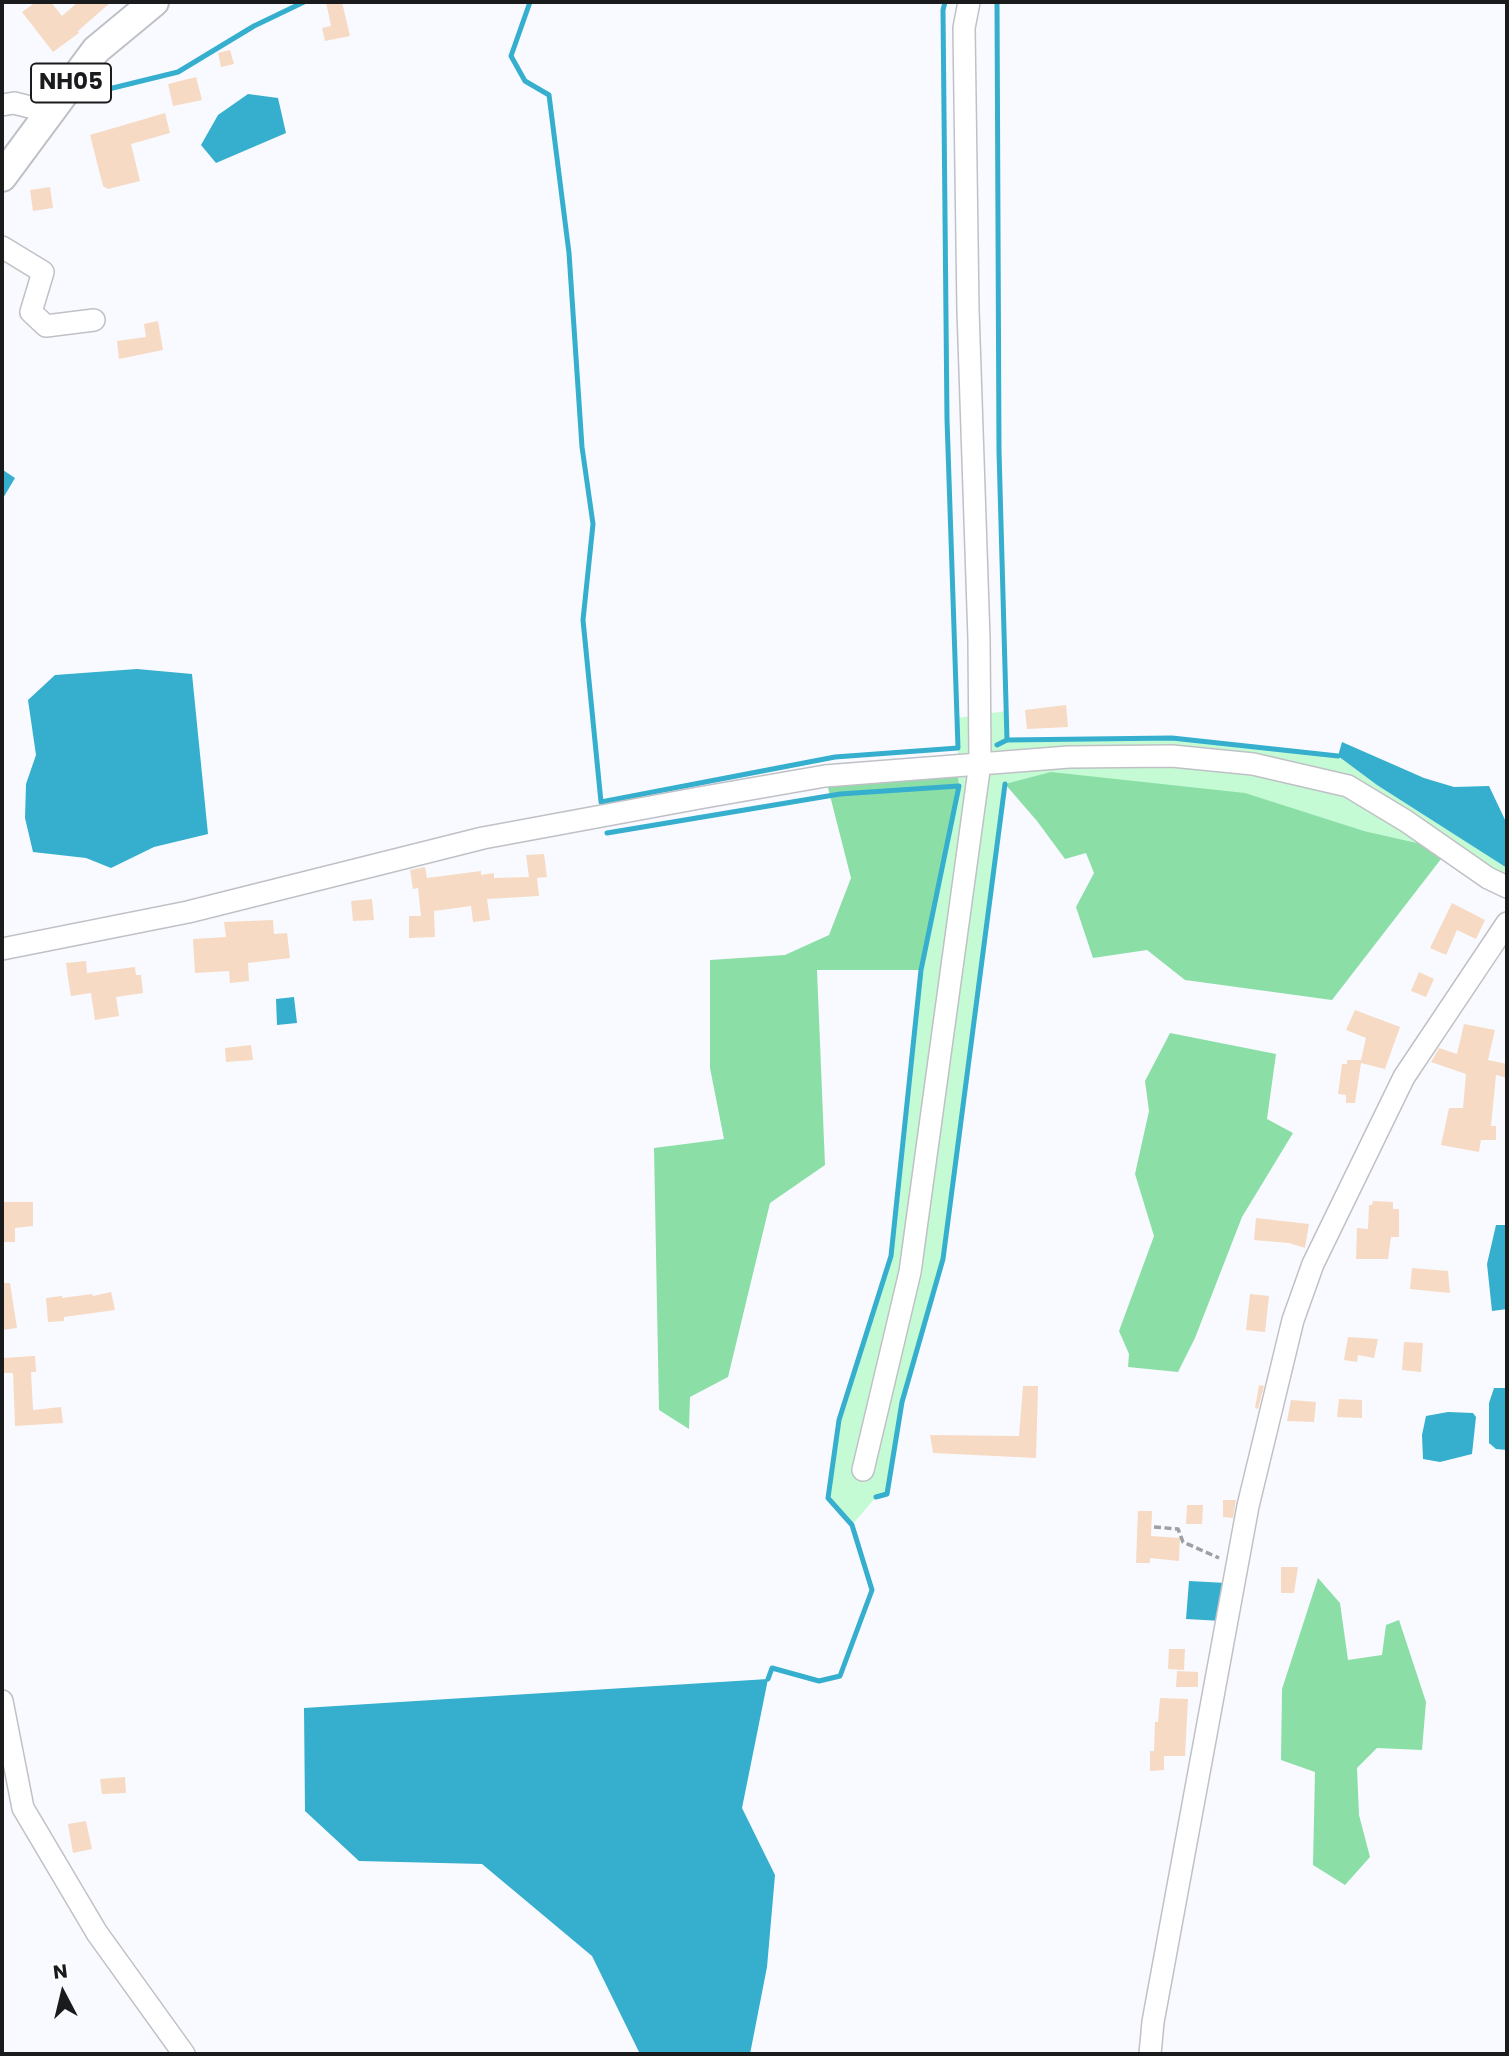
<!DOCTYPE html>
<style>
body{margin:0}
#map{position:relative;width:1509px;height:2056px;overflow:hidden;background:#f8faff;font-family:Poppins,sans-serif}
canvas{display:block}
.frame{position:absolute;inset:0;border:4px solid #1a1b1c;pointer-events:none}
.north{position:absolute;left:28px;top:1958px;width:70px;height:70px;-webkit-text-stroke:5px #fff;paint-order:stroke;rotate:353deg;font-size:19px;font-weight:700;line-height:28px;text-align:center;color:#1a1b1c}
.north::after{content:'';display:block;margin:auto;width:24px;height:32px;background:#1a1b1c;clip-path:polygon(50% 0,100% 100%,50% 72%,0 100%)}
</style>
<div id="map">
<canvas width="1509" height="2056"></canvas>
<div class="frame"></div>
<div class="north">N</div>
</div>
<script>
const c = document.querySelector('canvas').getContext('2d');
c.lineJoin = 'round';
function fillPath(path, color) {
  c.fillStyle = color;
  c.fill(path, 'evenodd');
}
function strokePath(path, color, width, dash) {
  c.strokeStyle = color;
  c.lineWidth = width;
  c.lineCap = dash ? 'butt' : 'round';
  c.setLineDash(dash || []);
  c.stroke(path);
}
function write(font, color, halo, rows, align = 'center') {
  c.font = font + ' Poppins,sans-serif';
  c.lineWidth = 6;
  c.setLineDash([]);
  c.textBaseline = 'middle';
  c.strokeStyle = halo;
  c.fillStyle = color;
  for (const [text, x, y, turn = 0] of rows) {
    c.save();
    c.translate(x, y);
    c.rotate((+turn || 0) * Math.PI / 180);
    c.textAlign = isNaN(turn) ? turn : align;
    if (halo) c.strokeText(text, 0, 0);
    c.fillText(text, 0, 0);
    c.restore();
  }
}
fillPath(new Path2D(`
 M1006,711L1007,740L1172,738L1338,756L1377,785L1507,868V887L1448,850L1364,831L1005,784L943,1259L902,1402L887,1494L876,1497L852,1525L828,1498L839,1420L891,1256L921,970L959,786L957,718Z`), '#c5fbd4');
fillPath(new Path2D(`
 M957,764L959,786L921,970H817L825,1165L770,1203L728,1377L690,1397L689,1429L659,1410L654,1148L724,1139L710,1068V960L785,955L829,935L851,878L825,776Z
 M1051,772L1245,793L1364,831L1448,850L1332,1000L1185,980L1147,950L1093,958L1076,907L1094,873L1086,853L1065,859L1037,821L1005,784Z
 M1170,1033L1276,1054L1267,1119L1293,1133L1242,1217L1195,1338L1178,1372L1128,1367L1129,1354L1119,1331L1154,1236L1135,1174L1149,1111L1145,1081Z
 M1318,1578L1340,1603L1348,1660L1382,1655L1386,1625L1399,1620L1426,1702L1422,1750L1377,1748L1357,1768L1359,1815L1370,1857L1345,1885L1313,1865L1315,1772L1281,1760L1282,1689Z`), '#8cdea7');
fillPath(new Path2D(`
 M248,94L278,98L286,133L216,163L201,145L218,115Z
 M3,470L15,478L2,500V471Z
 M137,669L192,674L208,834L154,847L111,868L86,858L33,852L25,818L26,784L36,755L28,700L55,675Z
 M1342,742L1424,778L1454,787L1489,786L1507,824V868L1377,785L1338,756Z
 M294,997L297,1023L277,1025L276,999Z
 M1496,1225H1507V1309L1492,1311L1487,1264Z
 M1494,1388H1507V1450L1496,1449L1489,1443V1403Z
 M1448,1412L1473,1413L1476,1417L1472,1454L1440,1462L1423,1459L1422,1435L1426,1416Z
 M1189,1581L1226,1583L1222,1621L1186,1619Z
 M768,1679L742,1808L775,1875L767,1967L750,2054H640L592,1956L482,1864L359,1861L305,1811L304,1708Z`), '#35afcd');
strokePath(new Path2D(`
 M530,2L511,56L525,81L549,95L569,253L582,447L593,524L583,620L601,802L835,757L958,748L947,419L943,10L945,2
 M997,2L999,451L1007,740L1172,738L1338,756
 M76,97L178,72L254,26L304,2
 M997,745L1007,740
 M607,833L840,794L959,786L921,970L891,1256L839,1420L828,1498L852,1525L872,1590L840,1676L819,1681L772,1668L768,1679
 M876,1497L887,1494L902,1402L943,1259L1005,784`), '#35afcd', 5);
fillPath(new Path2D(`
 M36,2H51L62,16L78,2H111L78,31L79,33L53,52L22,12Z
 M326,2H342L350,36L325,41L322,28L331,26Z
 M230,50L234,64L221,67L218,53Z
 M196,77L202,100L173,106L168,84Z
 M165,113L170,133L131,144L140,181L108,189L103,186L90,135Z
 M50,187L53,208L33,211L30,190Z
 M158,321L163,350L119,359L117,341L146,337L144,324Z
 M1066,705L1068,727L1027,729L1025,710Z
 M544,854L547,877L537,878L539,896L487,899L490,920L473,922L471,906L434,911L435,937L409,938V916H421L418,888L413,889L410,870L425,867L427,878L481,871V875L494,873V878L529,877L526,855Z
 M372,899L374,920L353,921L351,901Z
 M1452,903L1485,920L1476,939L1457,930L1446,955L1430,948Z
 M273,920L274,934L287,933L290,958L248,963L249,981L230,983L229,971L195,973L193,939L226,937L224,922Z
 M86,961L87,973L135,967L136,975H141L143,993L116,997L119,1016L95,1020L91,993L71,996L68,978L66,963Z
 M1419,972L1434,979L1426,997L1411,991Z
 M1355,1010L1400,1027L1385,1069L1361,1063L1355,1103H1346V1095L1338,1094L1342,1064H1347V1060H1361L1366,1038L1346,1030Z
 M1464,1024L1495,1030L1488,1060L1507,1064V1078L1496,1075L1491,1126H1496V1140H1481L1479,1152L1441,1145L1449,1108H1463L1466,1074L1431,1062L1439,1048L1457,1054Z
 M251,1045L253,1060L226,1062L225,1048Z
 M1373,1201L1393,1202V1209H1399V1237H1391L1388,1259H1356L1357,1228L1368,1229L1369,1205H1372Z
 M2,1202H33V1226L15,1228V1242H2Z
 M1256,1218L1309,1224L1305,1248L1289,1243L1254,1240Z
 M1412,1268L1448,1271L1450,1293L1410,1289Z
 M2,1283H10L17,1328L2,1330Z
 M111,1292L115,1310L64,1317V1321L48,1322L46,1298L62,1296V1298L92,1294L93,1296Z
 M1250,1294L1269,1296L1265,1332L1246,1330Z
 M1348,1337L1378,1339L1374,1358L1358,1355L1357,1362L1344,1360Z
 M1404,1342L1423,1343L1421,1372L1402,1370Z
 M35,1356L36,1372H31L33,1410L61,1407L63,1423L15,1426L13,1373H4L3,1358Z
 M1259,1385L1264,1386L1258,1409L1255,1408Z
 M1023,1386H1038L1036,1458L933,1453L930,1435L1019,1436Z
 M1339,1399L1362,1400V1418L1337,1417Z
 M1291,1400L1316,1402L1314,1422L1287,1421Z
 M1223,1500H1236L1233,1518L1223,1517Z
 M1187,1505H1203L1202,1524H1186Z
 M1138,1511H1152L1151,1536L1180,1538L1179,1561L1150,1558V1563H1136Z
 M1281,1567H1298L1294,1593H1281Z
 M1169,1649H1185L1184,1670L1168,1669Z
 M1177,1671L1198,1672V1687H1176Z
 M1160,1698L1188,1699L1185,1756H1164V1770L1150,1771V1751H1154L1155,1722H1158Z
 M125,1777L126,1793L102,1794L100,1779Z
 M86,1821L92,1849L73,1853L68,1824Z`), '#f7dac3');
const minor = new Path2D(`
 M2,105L14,103L50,112
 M2,247L43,272L31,312L46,326L94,320
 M2,949L188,912L483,838L699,798L825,776L1069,757L1172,756L1253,764L1348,786L1406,821L1488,878L1507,887
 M863,1470L910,1272L980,763L979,639L968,310L964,28L969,2
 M2,1701L23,1808L97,1933L184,2054
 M1150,2054L1153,2022L1248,1506L1293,1320L1313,1264L1404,1077L1507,923`);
const major = new Path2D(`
 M2,177L96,50L154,2`);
strokePath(minor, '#bfc1c6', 24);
strokePath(major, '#bfc1c6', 32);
strokePath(new Path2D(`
 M1154,1527L1178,1529L1183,1542L1219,1558`), '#9e9fa3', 3.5, [7, 3.5]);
strokePath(minor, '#fff', 21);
strokePath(major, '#fff', 28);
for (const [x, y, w] of [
 [71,83,80]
]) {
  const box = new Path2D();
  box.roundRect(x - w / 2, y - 19.5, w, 39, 5);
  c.fillStyle = '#fff';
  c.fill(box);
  strokePath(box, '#1a1b1c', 2);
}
write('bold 23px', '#1a1b1c', null, [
 ["NH05",71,83]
]);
</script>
